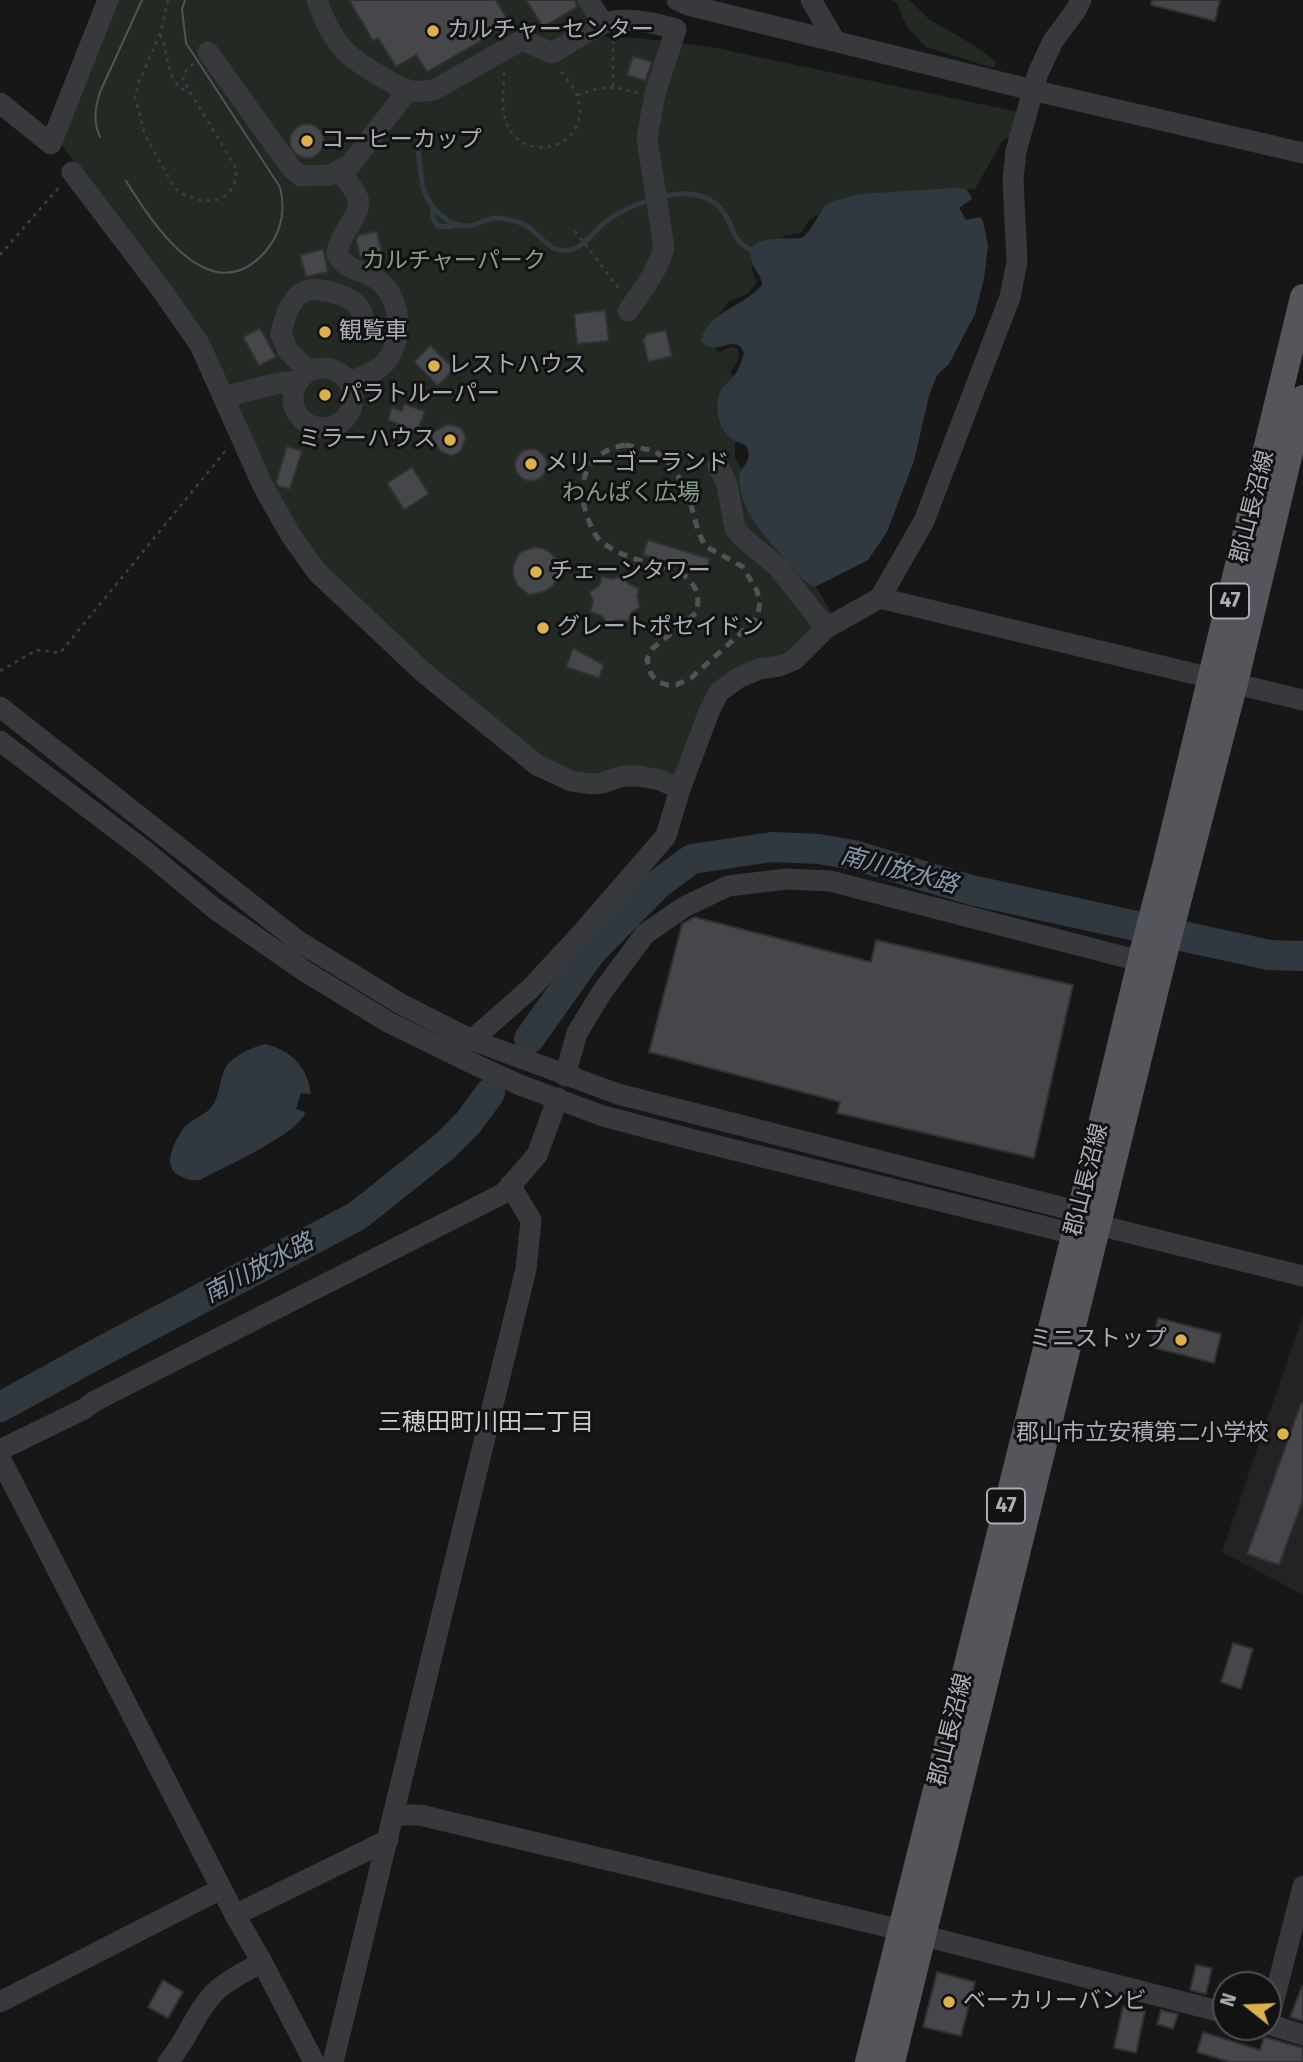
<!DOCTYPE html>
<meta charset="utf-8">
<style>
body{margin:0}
#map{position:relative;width:1303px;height:2062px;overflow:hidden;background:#171718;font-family:"Fira Sans",sans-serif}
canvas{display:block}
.north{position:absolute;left:1212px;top:1971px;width:70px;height:70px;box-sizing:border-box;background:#121213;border:2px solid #4f5054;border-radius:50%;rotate:288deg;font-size:19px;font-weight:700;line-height:28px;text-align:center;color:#aaadb6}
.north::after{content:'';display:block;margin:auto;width:24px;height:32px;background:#dcb14b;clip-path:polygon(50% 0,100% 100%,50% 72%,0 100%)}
</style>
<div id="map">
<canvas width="1303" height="2062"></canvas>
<div class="north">N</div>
</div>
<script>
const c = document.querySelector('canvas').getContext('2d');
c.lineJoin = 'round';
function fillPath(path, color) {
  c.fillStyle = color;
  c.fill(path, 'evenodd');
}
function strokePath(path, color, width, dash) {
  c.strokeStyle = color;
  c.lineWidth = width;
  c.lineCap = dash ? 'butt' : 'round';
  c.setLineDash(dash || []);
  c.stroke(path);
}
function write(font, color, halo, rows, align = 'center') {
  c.font = font + ' "Fira Sans","Noto Sans JP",sans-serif';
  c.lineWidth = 6;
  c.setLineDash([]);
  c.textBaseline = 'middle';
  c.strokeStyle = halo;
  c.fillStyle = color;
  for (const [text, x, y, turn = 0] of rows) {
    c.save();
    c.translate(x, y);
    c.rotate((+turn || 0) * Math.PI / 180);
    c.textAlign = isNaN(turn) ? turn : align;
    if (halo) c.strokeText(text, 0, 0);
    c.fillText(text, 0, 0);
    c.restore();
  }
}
fillPath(new Path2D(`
 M1303,1315V1595L1222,1552Z`), '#232325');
fillPath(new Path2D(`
 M115,0H580L606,37L639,38L711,47L1018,112L1014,120L1013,135L1002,141L975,189L832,206L809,220L801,233L786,235L765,248L751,268L757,283L747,294L728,302L706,334L718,353L731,347L738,349C740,359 736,365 730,372L736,382L735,458L832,613L798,647L746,666L676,777L602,779L535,760L319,568L162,280L63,147L60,141Z
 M891,0H909L930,20L980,49L996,62L993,68L926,47L907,27L897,4Z`), '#232a24');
fillPath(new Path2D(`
 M954,188C965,189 968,188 972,199L959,208L966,220L980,217L983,221L988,246L984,279L975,314L949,364L937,375L929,396L914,461L887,532L868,560L815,587C801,581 794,569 784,558C764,535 741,513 739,479C738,468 752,463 748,450C746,443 741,444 735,441C720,433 716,415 718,399C719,387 730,382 736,373C740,367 742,360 744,353C735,331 716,359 701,341C706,313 746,305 762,285C762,275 753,269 751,259C744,234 789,239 802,238L809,231L826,204L837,200L860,194Z
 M265,1044C293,1051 307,1067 311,1094L301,1093L296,1109L305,1112C301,1133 222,1168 200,1180C191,1181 188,1180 180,1176C161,1167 174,1142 183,1129C191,1118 206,1116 213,1105C220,1094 219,1081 225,1069C230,1057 253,1047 265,1044Z`), '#313940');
strokePath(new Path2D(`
 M418,150C420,164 420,180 425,193C432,210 449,227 469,226C478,225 486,219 495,218C503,217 514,221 521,223C542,231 547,259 576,248C586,244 595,230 604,223C618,212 634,205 651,199
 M661,197C687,190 715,193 728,220C736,236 734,240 751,250
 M433,209L432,217L438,226L450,227L456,225`), '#313940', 5);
strokePath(new Path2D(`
 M529,1039L591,952L658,884L692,859L772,847L818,849L854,855L971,890L1269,955L1303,956
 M0,1407L104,1350L357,1216L445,1146L468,1123L490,1093`), '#313940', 30);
const building = new Path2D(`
 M349,0H496L510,24L427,72L416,55L396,67L378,38L373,41Z
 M526,0H575L577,7L543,27Z
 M1152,0H1220L1215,21L1151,5Z
 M633,56L652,62L645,81L627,75Z
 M290 141a17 17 0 1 1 34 0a17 17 0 1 1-34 0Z
 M377,231L382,253L360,257L356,240L359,235Z
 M323,249L328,272L306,277L300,255Z
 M605,310L609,341L577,344L574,314Z
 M260,328L276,357L259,366L243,337Z
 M666,330L672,356L648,362L643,340L647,334Z
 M430,345L454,369L438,386L414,362Z
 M404,404L425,411L417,432L388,420L392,407L402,411Z
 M448,424L461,428L466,437L461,451L452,456L441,452L429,434Z
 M287,446L302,451L290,489L278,486L276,482Z
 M515 465a16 16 0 1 1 32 0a16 16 0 1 1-32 0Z
 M412,467L429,494L404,510L387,483Z
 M648,540L710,559L705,574L643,555Z
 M534,547L542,548L550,552L556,559L559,568L558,578L553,586L544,592L529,595L517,585L513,575V565L520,552Z
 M623,575L629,584L639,588L637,596L640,607L632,612L628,621L617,620L607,625L602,616L590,612L593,601L589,592L599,586L602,576L612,579Z
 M573,648L604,665L599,678L566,667Z
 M694,917L871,962L876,940L1073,985L1034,1158L837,1113L840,1102L649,1052L682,924Z
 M1158,1318L1221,1334L1214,1363L1151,1347Z
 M1301,1403H1303V1500L1279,1565L1247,1554Z
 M1233,1643L1253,1649L1241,1689L1221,1682Z
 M1196,1965L1212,1968L1206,1994L1190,1990Z
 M937,1972L975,1982L961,2036L923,2027Z
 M163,1980L183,1992L168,2018L148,2007Z
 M1302,1986H1303V2021L1290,2017Z
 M1123,2006L1145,2011L1136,2053L1114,2048Z
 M1161,2010L1178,2014L1173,2029L1157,2024Z
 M1203,2032L1260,2050L1264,2037L1303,2048V2062H1230L1197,2052Z`);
fillPath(building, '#46474a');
strokePath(building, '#313134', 2);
strokePath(new Path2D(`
 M168,0L160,34L138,84L135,97L145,135L174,187C186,200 217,208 230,191C235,185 236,177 237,170L183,80L186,70L194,63
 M160,34C170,54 164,83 190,93
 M613,40V86
 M504,73C504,89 500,112 508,127C528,166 594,145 577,96C574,87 565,77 559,69
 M577,95C604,86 610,85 638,93
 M575,231L620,290
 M0,255L61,185
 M0,671L37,650L60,653L227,449`), '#3e3f44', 2.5, [3.5, 5]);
strokePath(new Path2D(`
 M317,0C323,18 333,39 347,53C359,64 393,85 408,90C417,93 427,91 436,89L522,40L552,53C568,44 584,33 600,25C621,15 656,23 676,29L655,94L647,138L664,248C657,272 642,291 628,311
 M588,0L603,23
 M677,0L688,5L1032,90L1303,153
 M811,0L835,41
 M208,52L291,168L301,176L330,175L351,164L408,90
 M0,103L51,144L108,0
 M339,170C345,179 355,189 358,198C363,215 338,234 337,254C345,271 365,270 378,280C401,298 404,337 387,360C378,372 361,377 349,382
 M72,172L163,292L200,345L263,486L290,534L317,572L423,672L537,765L571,781L590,784L602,783L623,776H639L660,780L680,789L666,836L581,934L531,988L472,1040
 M293 398a30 30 0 1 1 60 0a30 30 0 1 1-60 0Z
 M309,371L288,351L281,334C284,319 290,298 305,291C312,288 320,290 327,291C350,296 369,306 362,332
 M223,397L279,383L297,381
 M718,466L727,484L735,528L742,537L778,567L826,628
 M880,598L1303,700
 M0,707L298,941L401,1004L472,1040L618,1094L1080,1212L1098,1225L1303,1276
 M0,741L145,851L215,909L306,972L388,1022L478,1066L520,1085L603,1116L694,1140L1074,1234L1089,1228
 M680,789L710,709L719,692L738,678L759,669L779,666L794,660L826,628L880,598L924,521L1010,297L1017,262L1013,180L1016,151L1038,73L1053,41L1076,10L1081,0
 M565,1076L577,1033L602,992L645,934L684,907L728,886L787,879L830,881L1140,961
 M0,1450L84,1409L93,1402L504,1193L537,1155L558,1098
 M0,1458L235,1915L262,1962L314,2062
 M394,1815H420L901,1930L1226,2013
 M235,1915L388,1840
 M0,2002L221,1889
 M1268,2023L1303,1886
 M1268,2024L1303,2035
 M168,2062C187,2041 195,2012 215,1992C228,1979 247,1971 262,1962
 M333,2062L526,1269L531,1220L510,1185`), '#38393d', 21);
strokePath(new Path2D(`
 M868,2062L1080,1212L1143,950L1165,866L1303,297
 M892,2062L1164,956L1235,683L1303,398`), '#54565b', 26);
strokePath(new Path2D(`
 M100,137C93,121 95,108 100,92L142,0
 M126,181C153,224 210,313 265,252C281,233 286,211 280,187L186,43L182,9L185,0`), '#515357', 2);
strokePath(new Path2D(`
 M625,445L655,451L670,464L687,490L698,531L705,546L743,567L757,591L760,602L758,614L753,622L691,678L676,685H667L658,682L651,674L647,660L652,649L696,613C701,596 696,584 682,574C656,563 624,560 602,542C594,536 592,528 588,519C575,484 585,452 625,445Z`), '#515357', 5, [9, 7]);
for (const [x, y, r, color] of [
 [433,31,7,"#dcb14b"],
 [307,141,7,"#dcb14b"],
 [325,332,7,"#dcb14b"],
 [434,366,7,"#dcb14b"],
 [325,395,7,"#dcb14b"],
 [450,440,7,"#dcb14b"],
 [531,464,7,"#dcb14b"],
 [536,572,7,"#dcb14b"],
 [543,628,7,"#dcb14b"],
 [1181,1340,7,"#dcb14b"],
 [1283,1434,7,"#dcb14b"],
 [949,2002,7,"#dcb14b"]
]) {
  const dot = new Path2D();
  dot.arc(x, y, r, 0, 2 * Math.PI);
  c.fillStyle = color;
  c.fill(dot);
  strokePath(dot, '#121213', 2.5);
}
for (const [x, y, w] of [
 [1230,601,38],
 [1006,1506,38]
]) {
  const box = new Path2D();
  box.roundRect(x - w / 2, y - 17.5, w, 35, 5);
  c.fillStyle = '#121213';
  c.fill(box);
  strokePath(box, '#aaadb6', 2);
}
write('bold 21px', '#aaadb6', null, [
 ["47",1230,601],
 ["47",1006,1506]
]);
write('23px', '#aaadb6', '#121213', [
 ["カルチャーセンター",447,31],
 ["コーヒーカップ",321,141],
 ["観覧車",339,332],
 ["レストハウス",448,366],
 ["パラトルーパー",339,395],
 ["ミラーハウス",436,440,"right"],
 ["メリーゴーランド",545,464],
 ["チェーンタワー",550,572],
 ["グレートポセイドン",557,628],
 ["ミニストップ",1167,1340,"right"],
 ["郡山市立安積第二小学校",1269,1434,"right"],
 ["ベーカリーバンビ",963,2002]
], 'left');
write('23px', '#849f86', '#121213', [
 ["カルチャーパーク",454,262],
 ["わんぱく広場",631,494]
]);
write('23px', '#aaadb6', '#121213', [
 ["郡山長沼線",1253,507,-76],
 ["郡山長沼線",1087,1180,-76],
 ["郡山長沼線",951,1730,-76]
]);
write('italic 24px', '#8599ad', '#121213', [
 ["南川放水路",899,871,15],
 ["南川放水路",259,1269,-28]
]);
write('24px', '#cbcdd3', '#121213', [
 ["三穂田町川田二丁目",486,1423]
]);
</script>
